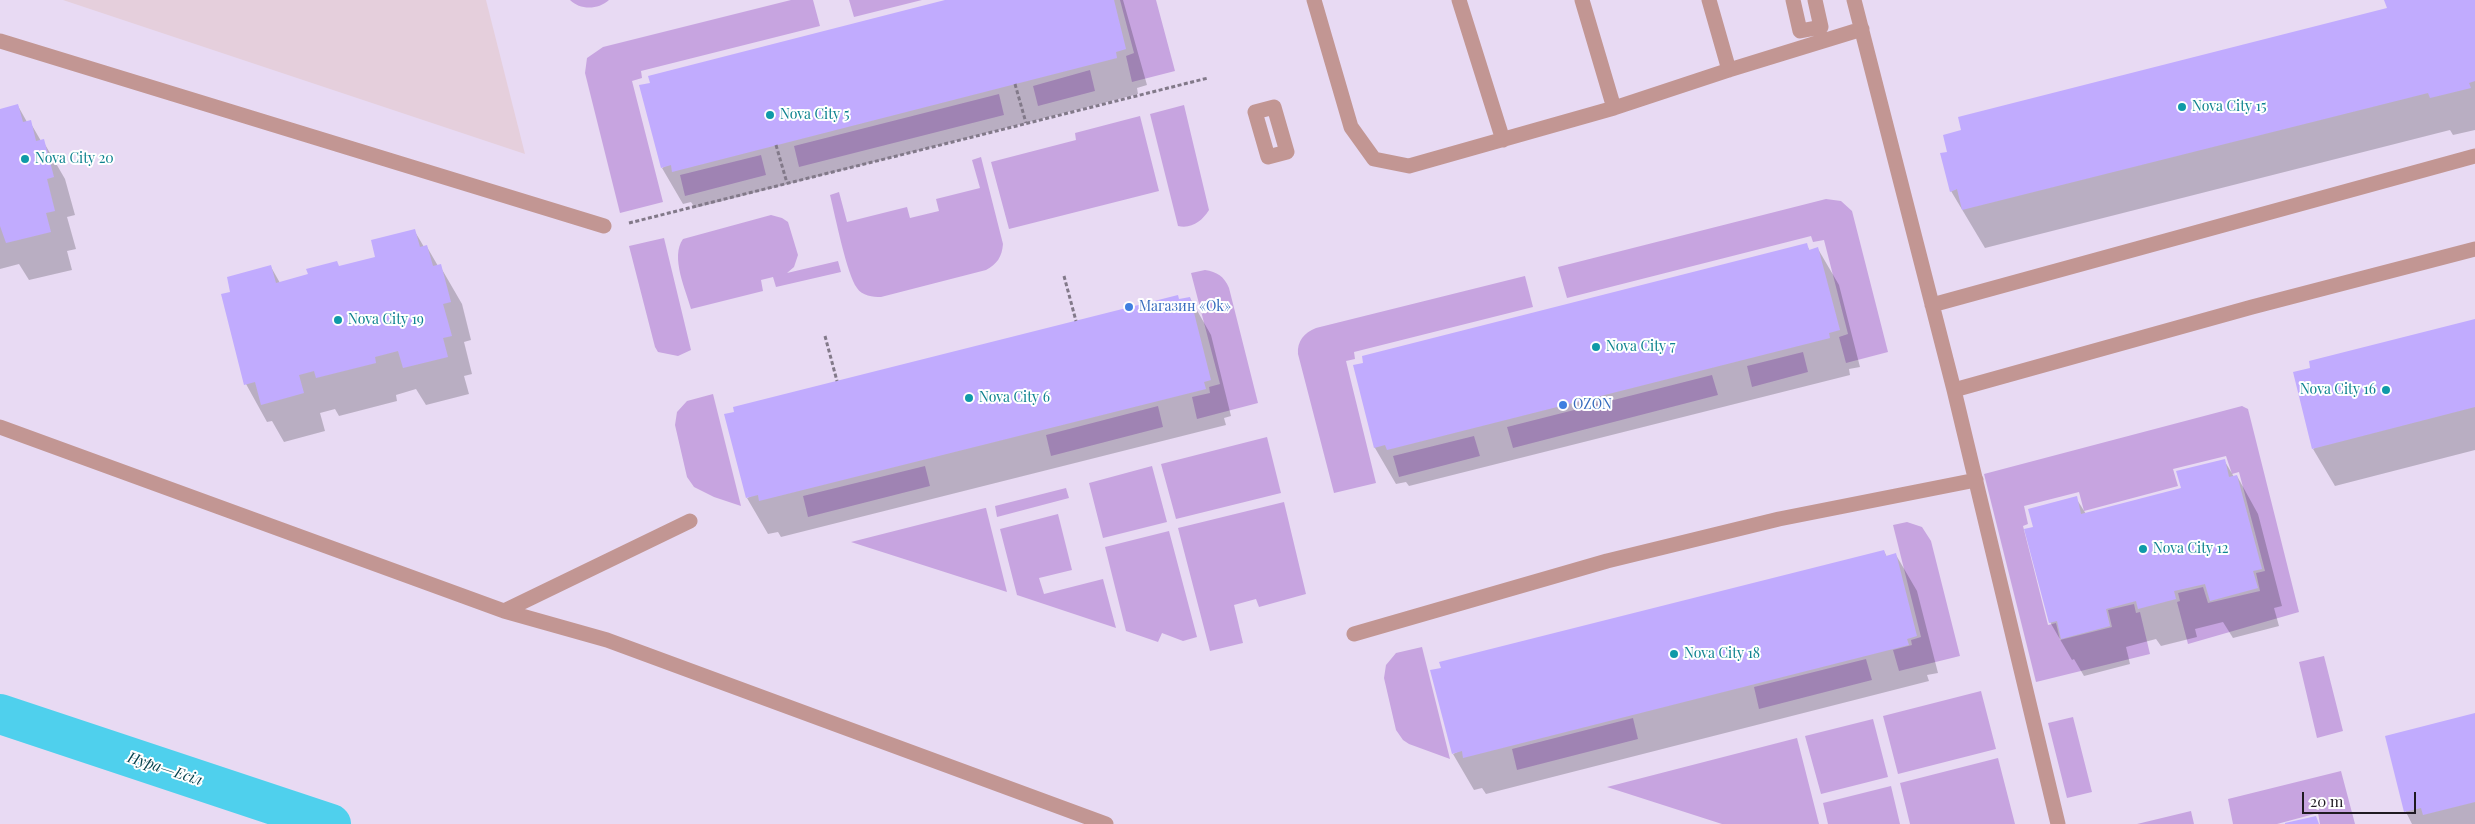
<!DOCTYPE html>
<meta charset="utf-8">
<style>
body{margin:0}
#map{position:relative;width:2475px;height:824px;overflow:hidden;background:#e8daf3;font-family:"Playfair Display",serif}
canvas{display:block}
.scale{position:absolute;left:2302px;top:792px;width:114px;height:22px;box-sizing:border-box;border:2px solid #1f1a22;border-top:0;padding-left:6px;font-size:15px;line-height:18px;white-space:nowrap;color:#1f1a22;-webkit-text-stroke:4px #fff;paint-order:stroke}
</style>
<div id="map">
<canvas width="2475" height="824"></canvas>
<div class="scale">20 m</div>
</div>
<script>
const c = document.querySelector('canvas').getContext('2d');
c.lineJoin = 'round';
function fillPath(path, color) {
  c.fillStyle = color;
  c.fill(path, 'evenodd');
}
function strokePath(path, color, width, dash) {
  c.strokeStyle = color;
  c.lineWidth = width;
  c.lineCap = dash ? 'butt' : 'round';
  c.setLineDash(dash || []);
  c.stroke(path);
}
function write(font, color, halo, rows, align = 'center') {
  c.font = font + ' "Playfair Display",serif';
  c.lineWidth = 4;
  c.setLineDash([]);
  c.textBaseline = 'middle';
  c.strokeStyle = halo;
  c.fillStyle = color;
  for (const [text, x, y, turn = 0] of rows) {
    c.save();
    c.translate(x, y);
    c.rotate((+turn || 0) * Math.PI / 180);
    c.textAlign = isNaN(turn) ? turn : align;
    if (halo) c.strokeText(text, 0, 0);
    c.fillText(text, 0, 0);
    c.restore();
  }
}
fillPath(new Path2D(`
 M63,0H486L525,154Z`), '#e5cfdc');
fillPath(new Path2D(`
 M570,0H609C598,10 580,10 570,0Z
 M791,0H813L820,26L641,71L642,78L632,81L663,202L620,213L585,73L587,58L603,47Z
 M849,0H922L854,17Z
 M1120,0H1156L1175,71L1132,82L1126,56L1134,53Z
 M1090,70L1095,91L1038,106L1033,86Z
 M999,94L1004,115L799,167L794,146Z
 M1184,105L1209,210C1202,221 1192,229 1178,226L1150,114Z
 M1140,116L1159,191L1009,229L991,162L1076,140L1075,133Z
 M761,155L766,175L685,196L680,175Z
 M981,157L1003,244C1002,257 997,264 986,270L881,297C873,297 862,296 857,288C847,275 835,215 830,195L839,192L847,222L907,207L910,218L939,211L936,199L980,188L972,160Z
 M1826,199L1841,201L1852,211L1888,352L1846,363L1839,337L1848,334L1824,240L1813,242L1811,236L1567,298L1558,267Z
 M771,215L782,218L788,222L798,255L794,267L787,273L838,261L841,272L776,287L773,277L761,280L763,291L691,309C686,290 670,257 683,239Z
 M664,238L691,350L678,356L658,352L655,347L629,246Z
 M1205,270C1217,272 1224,276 1229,288L1258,403L1197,419L1192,397L1210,393L1209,387L1220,384L1191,273Z
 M1525,276L1533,307L1354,352L1355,359L1346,361L1376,483L1334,493L1298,354C1297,341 1304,333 1316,328Z
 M1803,352L1808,372L1752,387L1747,366Z
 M1712,375L1718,395L1513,448L1507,427Z
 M713,394L741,506L714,497L694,487L687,477L675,425L677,412L687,401Z
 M1158,406L1163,427L1051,456L1046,435Z
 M2242,406L2248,409L2299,612L2188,644L2177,602L2180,601L2178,593L2203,587L2208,603L2260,591L2256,573L2265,571L2239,472L2232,474L2226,456L2173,469L2178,486L2084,511L2079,492L2024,506L2028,524L2023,526L2048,625L2056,623L2060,640L2112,627L2108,610L2134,604L2136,613L2140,612L2150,654L2036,682L1984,474Z
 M1474,436L1480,456L1399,477L1393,456Z
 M1267,437L1281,493L1176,519L1161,464Z
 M925,466L930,486L808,517L803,496Z
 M1152,466L1167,522L1103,538L1089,483Z
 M1066,488L1069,498L997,517L995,506Z
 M1284,502L1306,594L1259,607L1256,599L1234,605L1243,643L1210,651L1178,528Z
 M986,508L1007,592L851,542L985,508Z
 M1058,514L1072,570L1039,578L1044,594L1103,579L1116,628L1017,595L1000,529Z
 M1907,522L1922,527L1931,541L1960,656L1899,671L1893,650L1912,645L1911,640L1921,637L1893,525Z
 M1169,531L1197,637L1183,641L1162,633L1158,642L1126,631L1105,547Z
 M1422,647L1450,759L1409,744L1403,740L1396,730L1384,678L1386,665L1396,653Z
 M2324,656L2343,731L2317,738L2299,662Z
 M1866,659L1872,680L1759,709L1754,687Z
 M1981,691L1996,749L1898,774L1883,716Z
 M2073,717L2092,792L2067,798L2048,723Z
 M1633,718L1638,739L1517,770L1512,749Z
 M1873,719L1888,777L1821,794L1805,736Z
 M1797,738L1819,824H1722L1607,787Z
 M1998,758L2015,824H1910L1900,783Z
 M2341,771L2355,824H2320L2318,813L2277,824H2233L2228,799Z
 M1891,786L1900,824H1828L1823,803Z
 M2191,811L2194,824H2137Z`), '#c7a4e0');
fillPath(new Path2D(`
 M950,0H1123L1147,85L1137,88L1138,94L695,208L691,202L683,204L662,168Z
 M2386,0H2475V130L2453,135L2450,130L1985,248L1951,191L2388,9Z
 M18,106L27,122H30L41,141H43L65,179L75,215L67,217L76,249L67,251L72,270L29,280L19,264L0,269V110Z
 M414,230L424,247H427L438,266H440L462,304L471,340L464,342L472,374L464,376L469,394L426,405L416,389L396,395L397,401L339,416L335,409L320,413L325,431L284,442L272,421L267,422L246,384L232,293L271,267L280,283L377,258Z
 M1806,244L1810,251L1818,249L1839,285L1860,367L1849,369L1850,375L1409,486L1406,482L1396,484L1375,448L1354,366Z
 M1190,298L1211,335L1231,416L1224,418L1226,425L781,537L778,532L768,534L747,498L1180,300Z
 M2475,320V450L2335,486L2313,449Z
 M2224,460L2234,477L2237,476L2258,514L2282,606L2274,608L2279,626L2233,638L2223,622L2195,629L2197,637L2161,646L2156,639L2126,647L2130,664L2084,676L2074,659L2072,660L2050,622L2034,528L2076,498L2086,514L2182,489Z
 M1884,551L1887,557L1896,555L1917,591L1938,673L1927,675L1929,681L1486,794L1482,788L1474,790L1453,754Z
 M2475,714V824H2412L2406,812L2387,737Z`), '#0003');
strokePath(new Path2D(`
 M0,714L331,824`), '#4fd0ed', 40);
fillPath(new Path2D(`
 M945,0H1114L1126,49L1116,52L1117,58L672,172L671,165L661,168L639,85L650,83L648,76Z
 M2384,0H2475V81L2469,83L2471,88L2430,98L2428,93L1962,210L1957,189L1950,192L1940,153L1947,152L1943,135L1961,130L1958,117L2387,8Z
 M18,104L23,122L31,120L36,141L44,139L54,177L47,179L55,211L46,213L51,232L6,243L0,226V109Z
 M415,229L420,247L427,245L433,266L441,264L451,302L443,304L452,336L443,338L448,357L403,368L398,351L375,357L376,363L316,378L314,371L299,375L304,393L261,405L255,382L244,385L221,294L230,292L227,277L271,265L276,283L308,274L306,269L337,261L339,266L375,257L371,240Z
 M1807,243L1809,250L1818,247L1840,330L1829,333L1830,338L1387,450L1385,445L1374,448L1353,365L1363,363L1362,356Z
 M1178,295L1179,299L1190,297L1211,380L1204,382L1206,389L759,501L758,495L746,498L724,414L734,412L733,407Z
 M2475,319V407L2312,449L2293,372L2310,368L2309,361Z
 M2225,459L2229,477L2237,475L2262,569L2253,571L2258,588L2210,601L2205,584L2174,591L2176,599L2138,609L2136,601L2106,609L2110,626L2061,639L2057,621L2049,623L2024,529L2033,527L2028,509L2077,496L2081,514L2181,488L2176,471Z
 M1884,550L1886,556L1896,553L1917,636L1907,639L1909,645L1463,758L1462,751L1452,754L1430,670L1441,668L1439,662Z
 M2475,713V802L2423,815L2421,808L2404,812L2385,736Z
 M2316,816L2319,824H2285V823Z`), '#c1abfe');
strokePath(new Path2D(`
 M1015,84L1026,123
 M776,145L787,183
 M629,223L1208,78
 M1064,276L1076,321
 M825,336L837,381`), '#827989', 3, [4, 2.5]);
strokePath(new Path2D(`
 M1314,0L1351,127L1374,159L1409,166L1614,108L1729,70L1862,29
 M1459,0L1503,140
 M1582,0L1614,108
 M1709,0L1729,70
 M1793,0L1800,31L1821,27L1815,0
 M1854,0L1954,390L2058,824
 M0,41L604,226
 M1274,107L1287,152L1268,157L1255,112Z
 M1932,305L2475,156
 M1954,390L2252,307L2475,249
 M0,427L504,611L607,640L1106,824
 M504,611L690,521
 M1354,634L1607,561L1779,519L1976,480`), '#c29693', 15);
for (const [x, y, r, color] of [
 [2182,107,5,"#0f9aa8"],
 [770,115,5,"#0f9aa8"],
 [25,159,5,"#0f9aa8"],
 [1129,307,5,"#3f7fe0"],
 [338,320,5,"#0f9aa8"],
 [1596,347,5,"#0f9aa8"],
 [2386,390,5,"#0f9aa8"],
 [969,398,5,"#0f9aa8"],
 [1563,405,5,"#3f7fe0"],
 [2143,549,5,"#0f9aa8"],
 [1674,654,5,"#0f9aa8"]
]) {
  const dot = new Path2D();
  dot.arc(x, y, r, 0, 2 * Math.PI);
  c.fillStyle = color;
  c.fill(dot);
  strokePath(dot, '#fff', 2);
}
write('14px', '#0d838f', '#fff', [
 ["Nova City 15",2192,107],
 ["Nova City 5",780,115],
 ["Nova City 20",35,159],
 ["Nova City 19",348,320],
 ["Nova City 7",1606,347],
 ["Nova City 16",2376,390,"right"],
 ["Nova City 6",979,398],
 ["Nova City 12",2153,549],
 ["Nova City 18",1684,654]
], 'left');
write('14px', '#366cbe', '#fff', [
 ["Магазин «Ok»",1139,307],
 ["OZON",1573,405]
], 'left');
write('italic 15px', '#07424e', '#fff', [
 ["Нура—Есіл",165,769,18]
]);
</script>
